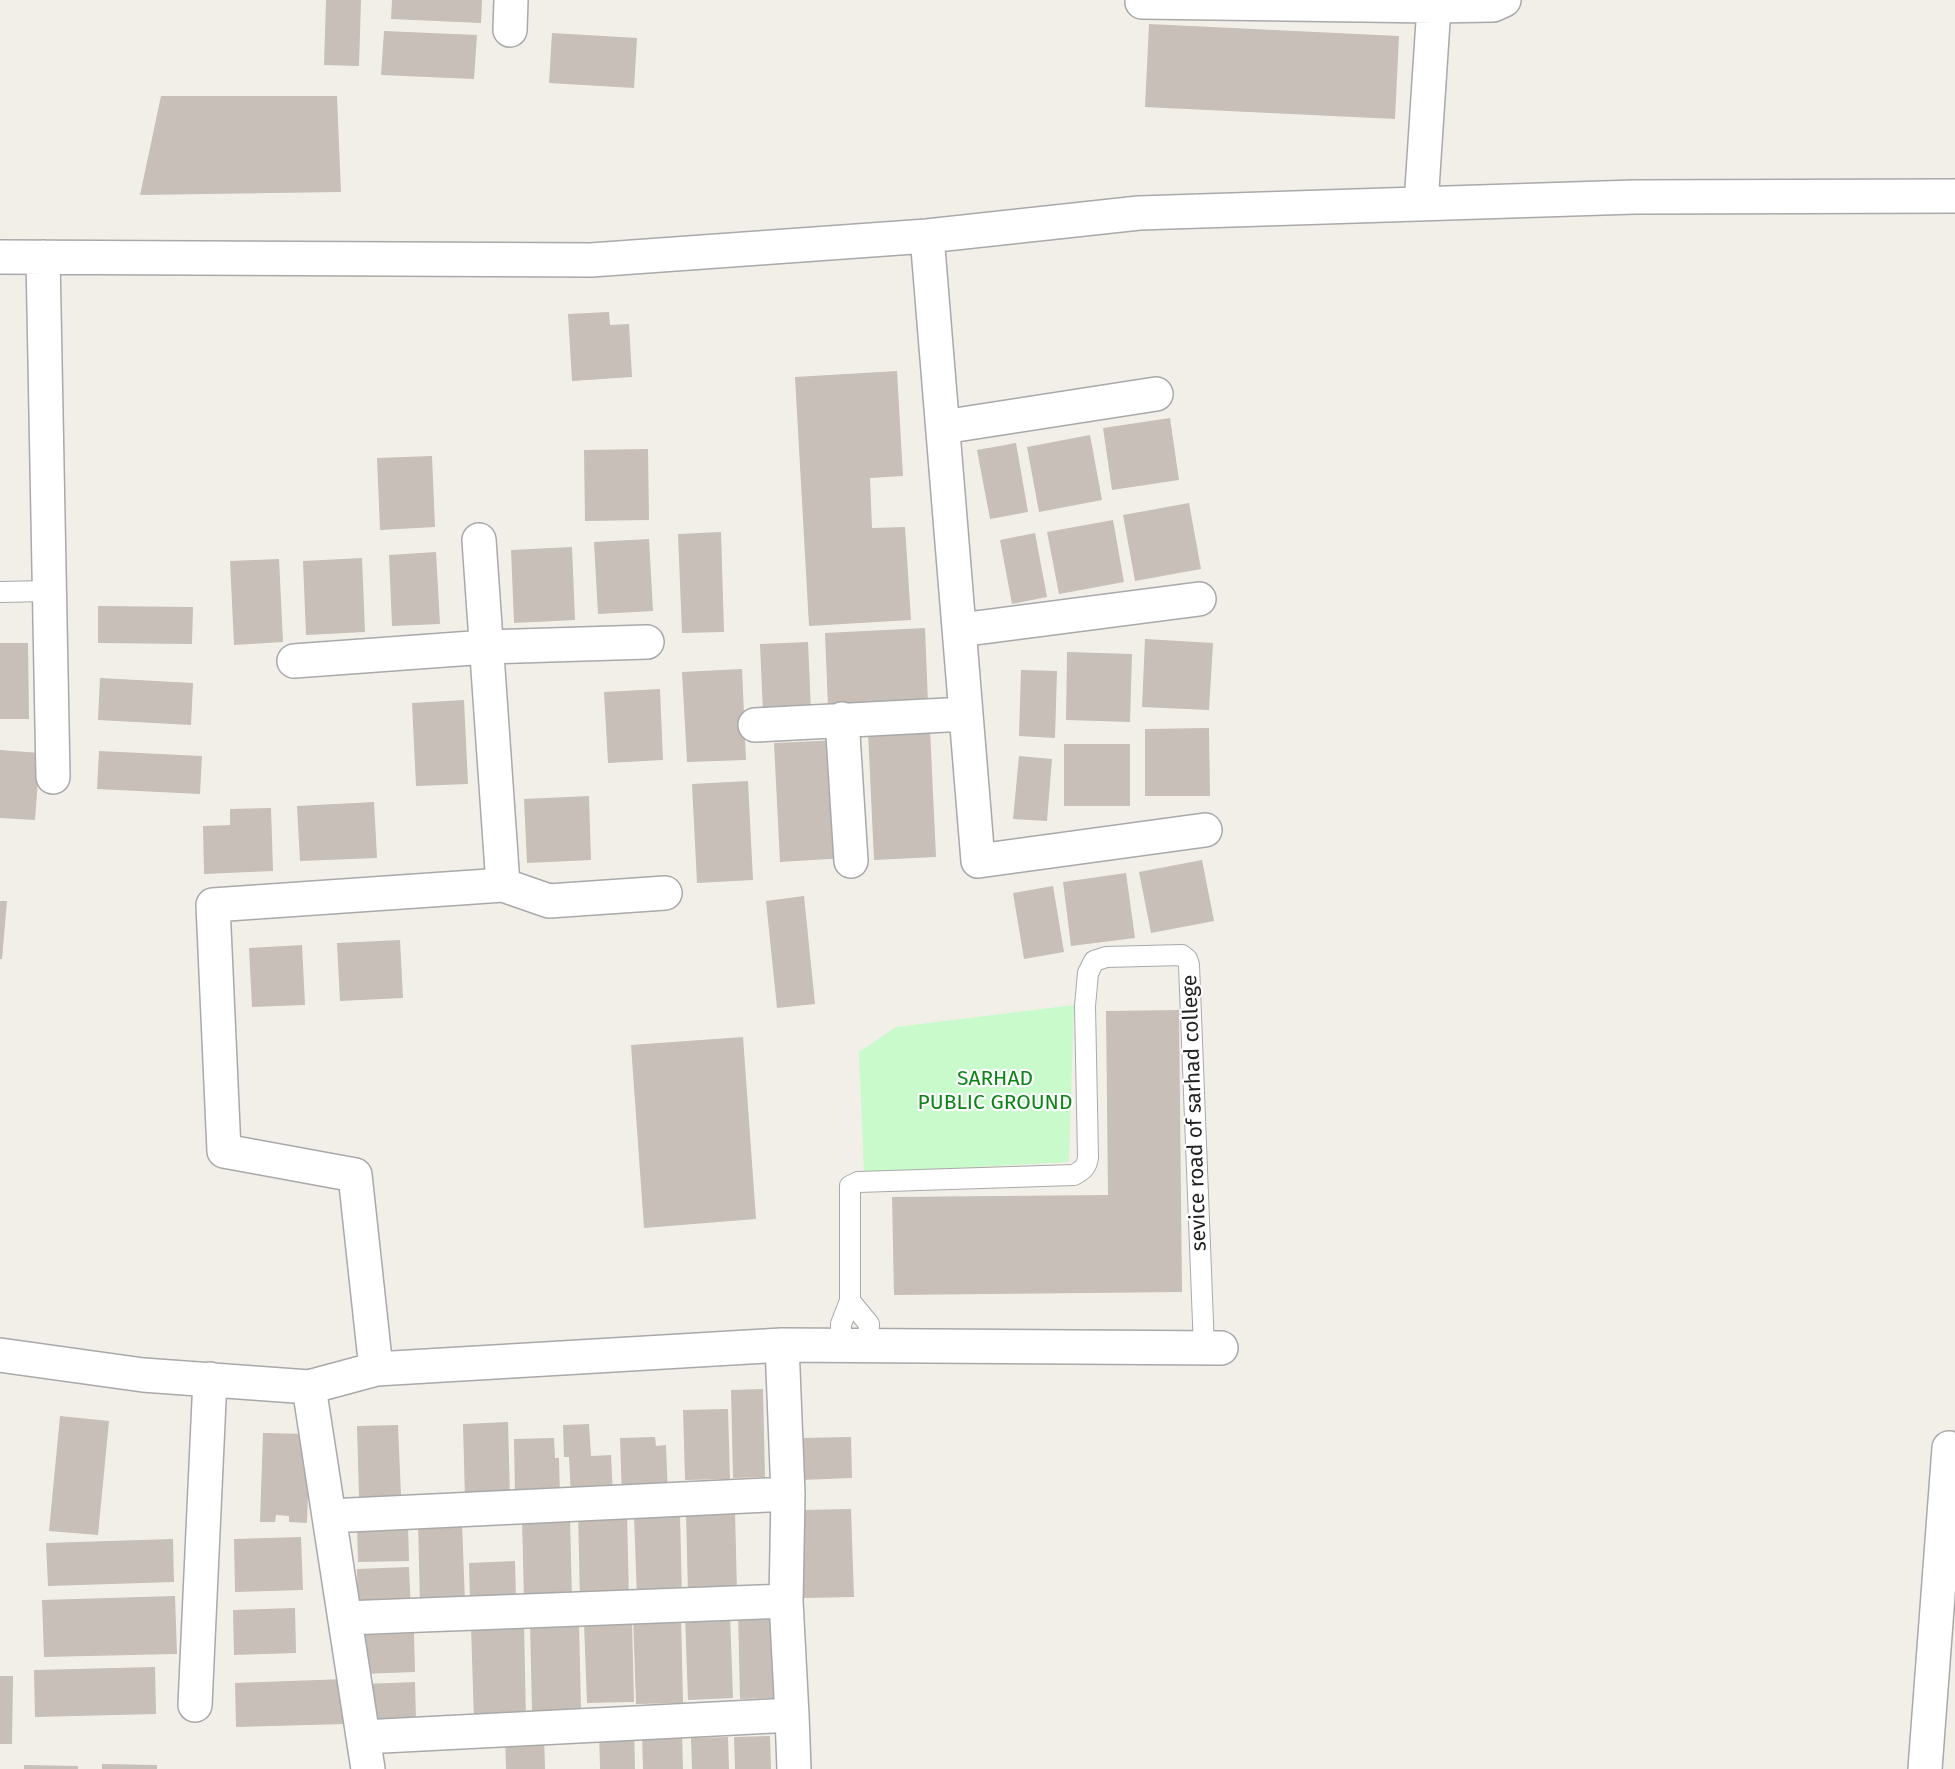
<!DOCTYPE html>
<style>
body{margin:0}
canvas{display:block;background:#f2efe9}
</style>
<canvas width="1955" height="1769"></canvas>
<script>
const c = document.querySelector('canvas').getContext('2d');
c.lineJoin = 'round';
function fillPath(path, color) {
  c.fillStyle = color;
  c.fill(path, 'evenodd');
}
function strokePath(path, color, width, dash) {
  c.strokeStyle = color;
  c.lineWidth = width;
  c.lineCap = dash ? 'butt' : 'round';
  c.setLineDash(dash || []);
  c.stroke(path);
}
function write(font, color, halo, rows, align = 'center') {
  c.font = font + ' "Fira Sans",sans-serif';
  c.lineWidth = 4.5;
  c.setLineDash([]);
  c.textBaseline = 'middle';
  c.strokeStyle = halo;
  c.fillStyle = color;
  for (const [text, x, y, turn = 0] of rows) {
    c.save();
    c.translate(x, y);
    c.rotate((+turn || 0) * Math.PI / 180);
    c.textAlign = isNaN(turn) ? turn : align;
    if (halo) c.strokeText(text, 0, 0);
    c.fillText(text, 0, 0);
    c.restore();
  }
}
fillPath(new Path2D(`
 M1074,1005L1069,1162L864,1173L859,1052L896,1027Z`), '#c8facc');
fillPath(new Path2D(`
 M326,0H361L359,66L324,65Z
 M392,0H482L481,23L391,19Z
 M1149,24L1399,36L1395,119L1145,107Z
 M384,31L477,35L474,79L381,75Z
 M552,33L637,38L634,88L549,83Z
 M161,96H337L341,192L140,195Z
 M609,312L610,325L629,324L632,377L572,381L568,314Z
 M897,371L903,476L870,478L872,528L905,527L911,620L809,626L795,377Z
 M1170,418L1179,480L1112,490L1103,428Z
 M1090,435L1102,500L1039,512L1027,447Z
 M1016,443L1028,512L990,519L977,450Z
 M648,449L649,520L585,521L584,450Z
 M432,456L435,527L380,530L377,458Z
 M1189,503L1201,569L1135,581L1123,515Z
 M1113,520L1124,582L1059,594L1047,532Z
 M721,532L724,632L682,633L678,534Z
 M1035,533L1047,597L1012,604L1000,540Z
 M649,539L653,611L598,614L594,542Z
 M572,547L575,620L514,623L511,550Z
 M436,552L440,624L392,626L389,555Z
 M362,558L365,632L306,635L303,561Z
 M279,559L283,642L234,645L230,561Z
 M98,606L193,607L192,644L98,643Z
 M925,628L928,703L828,708L825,633Z
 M1145,639L1213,643L1209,710L1142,707Z
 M808,642L811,711L763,713L760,644Z
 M0,643H28L29,719H0Z
 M1067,652L1132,654L1130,722L1066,720Z
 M742,669L746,760L687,762L682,672Z
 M1021,670L1057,671L1055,738L1019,736Z
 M100,678L193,683L191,725L98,720Z
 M660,689L663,760L608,763L604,692Z
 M464,700L468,784L416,786L412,703Z
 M1209,728L1210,796H1145V729Z
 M930,729L936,857L874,860L868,732Z
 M840,740L846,858L780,862L774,743Z
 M1064,744H1130V806H1064Z
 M0,750L40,753L35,820L0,818Z
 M99,751L202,756L200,794L97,789Z
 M1019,756L1052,759L1047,821L1013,819Z
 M748,781L753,880L697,883L692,784Z
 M589,796L591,860L527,863L524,799Z
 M374,802L377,858L300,861L297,806Z
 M271,808L273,871L204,874L203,826L230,825V809Z
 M1202,860L1214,921L1151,933L1139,872Z
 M1126,873L1135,938L1071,946L1063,882Z
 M1053,886L1064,952L1024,959L1013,893Z
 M804,896L815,1004L777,1008L766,901Z
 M0,901H7L2,959H0Z
 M400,940L403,998L340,1001L337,943Z
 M302,945L305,1005L252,1007L249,948Z
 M1179,1010L1182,1292L894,1295L892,1197L1108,1195L1106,1011Z
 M743,1037L756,1219L644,1228L631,1045Z
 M763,1389L765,1477L733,1478L731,1390Z
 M728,1409L730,1479L685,1480L683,1410Z
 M60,1416L109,1421L98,1535L49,1531Z
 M508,1422L510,1498L465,1500L463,1424Z
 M589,1424L591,1456L611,1455L613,1496L571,1498L569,1457H564L563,1425Z
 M398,1425L401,1496L359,1497L357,1426Z
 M263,1433L310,1434L307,1523L289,1522V1516L276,1515L275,1522H260Z
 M655,1437L656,1446L666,1445L668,1497L622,1498L620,1438Z
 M851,1437L852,1478L801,1480L800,1438Z
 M554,1438L555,1458H559L560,1496H515L514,1439Z
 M851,1509L854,1597L804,1598L801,1510Z
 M627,1510L629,1600L580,1601L578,1511Z
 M735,1510L737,1593L688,1594L686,1512Z
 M680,1514L682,1598L637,1599L634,1515Z
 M570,1517L572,1601L524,1602L522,1518Z
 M462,1522L465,1603L420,1604L418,1523Z
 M408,1524L409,1561L358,1562L357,1526Z
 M301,1537L303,1590L235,1592L234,1539Z
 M173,1539L174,1582L48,1586L46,1543Z
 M515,1561L516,1600L470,1601L469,1563Z
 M409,1567L411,1614L358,1616L357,1569Z
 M175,1596L177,1654L44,1657L42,1600Z
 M295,1608L296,1653L234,1655L233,1610Z
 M779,1610L781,1698L740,1699L738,1611Z
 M730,1614L733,1698L688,1700L685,1615Z
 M681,1615L683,1703L636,1704L633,1616Z
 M579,1621L581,1711L532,1712L530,1622Z
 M632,1622L634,1702L587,1703L584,1623Z
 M524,1624L526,1720L474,1721L471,1626Z
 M414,1633L415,1672L361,1674L360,1635Z
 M155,1667L156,1714L35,1717L34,1670Z
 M0,1676H13L12,1744H0Z
 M345,1679L346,1724L236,1727L235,1683Z
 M415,1682L416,1721L365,1723L364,1684Z
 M634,1727L635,1769H600L599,1728Z
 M682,1733L683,1769H643L642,1734Z
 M544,1734L545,1769H506L505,1735Z
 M770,1736L771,1769H735L734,1737Z
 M728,1737L729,1769H692L691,1738Z
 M102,1764L157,1765V1769H102Z
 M24,1765L78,1766V1769H24Z`), '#c7bfb8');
const lane = new Path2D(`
 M0,592L48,591
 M850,1301V1186L858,1182L1074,1175C1083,1170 1087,1167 1088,1157L1085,1006L1088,973L1094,961L1106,957L1182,955L1187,959L1189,965L1204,1348
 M841,1345V1324L850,1301L869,1324L868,1345`);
const street = new Path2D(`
 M1142,2L1434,6L1421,204
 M1434,6L1493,5L1504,0
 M510,30L511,0
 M927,236L978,861L1205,830
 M0,257L591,260L927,236L1139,213L1634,197L1955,196
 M43,257L53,777
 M943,427L1156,394
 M960,630L1199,599
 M294,661L486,647L647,642
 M842,719L851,861
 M755,725L966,714
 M503,885L549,901L665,893
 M0,1355L143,1375L309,1387L368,1769
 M376,1369L782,1345L1221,1348
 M309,1387L376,1369L355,1175L224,1151L213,905L503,885L479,540
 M329,1516L788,1494
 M345,1618L786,1601
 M195,1705L210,1379
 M792,1715L794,1769
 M363,1737L792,1715L786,1601L788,1494L782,1345
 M1925,1769L1949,1448`);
strokePath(lane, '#a9a9a9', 22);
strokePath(street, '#a9a9a9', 36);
strokePath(lane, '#fff', 20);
strokePath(street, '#fff', 33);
write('21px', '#0c8416', '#fff', [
 ["SARHAD",995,1079],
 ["PUBLIC GROUND",995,1103]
]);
write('21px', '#222', '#fff', [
 ["sevice road of sarhad college",1195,1113,-92]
]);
</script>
